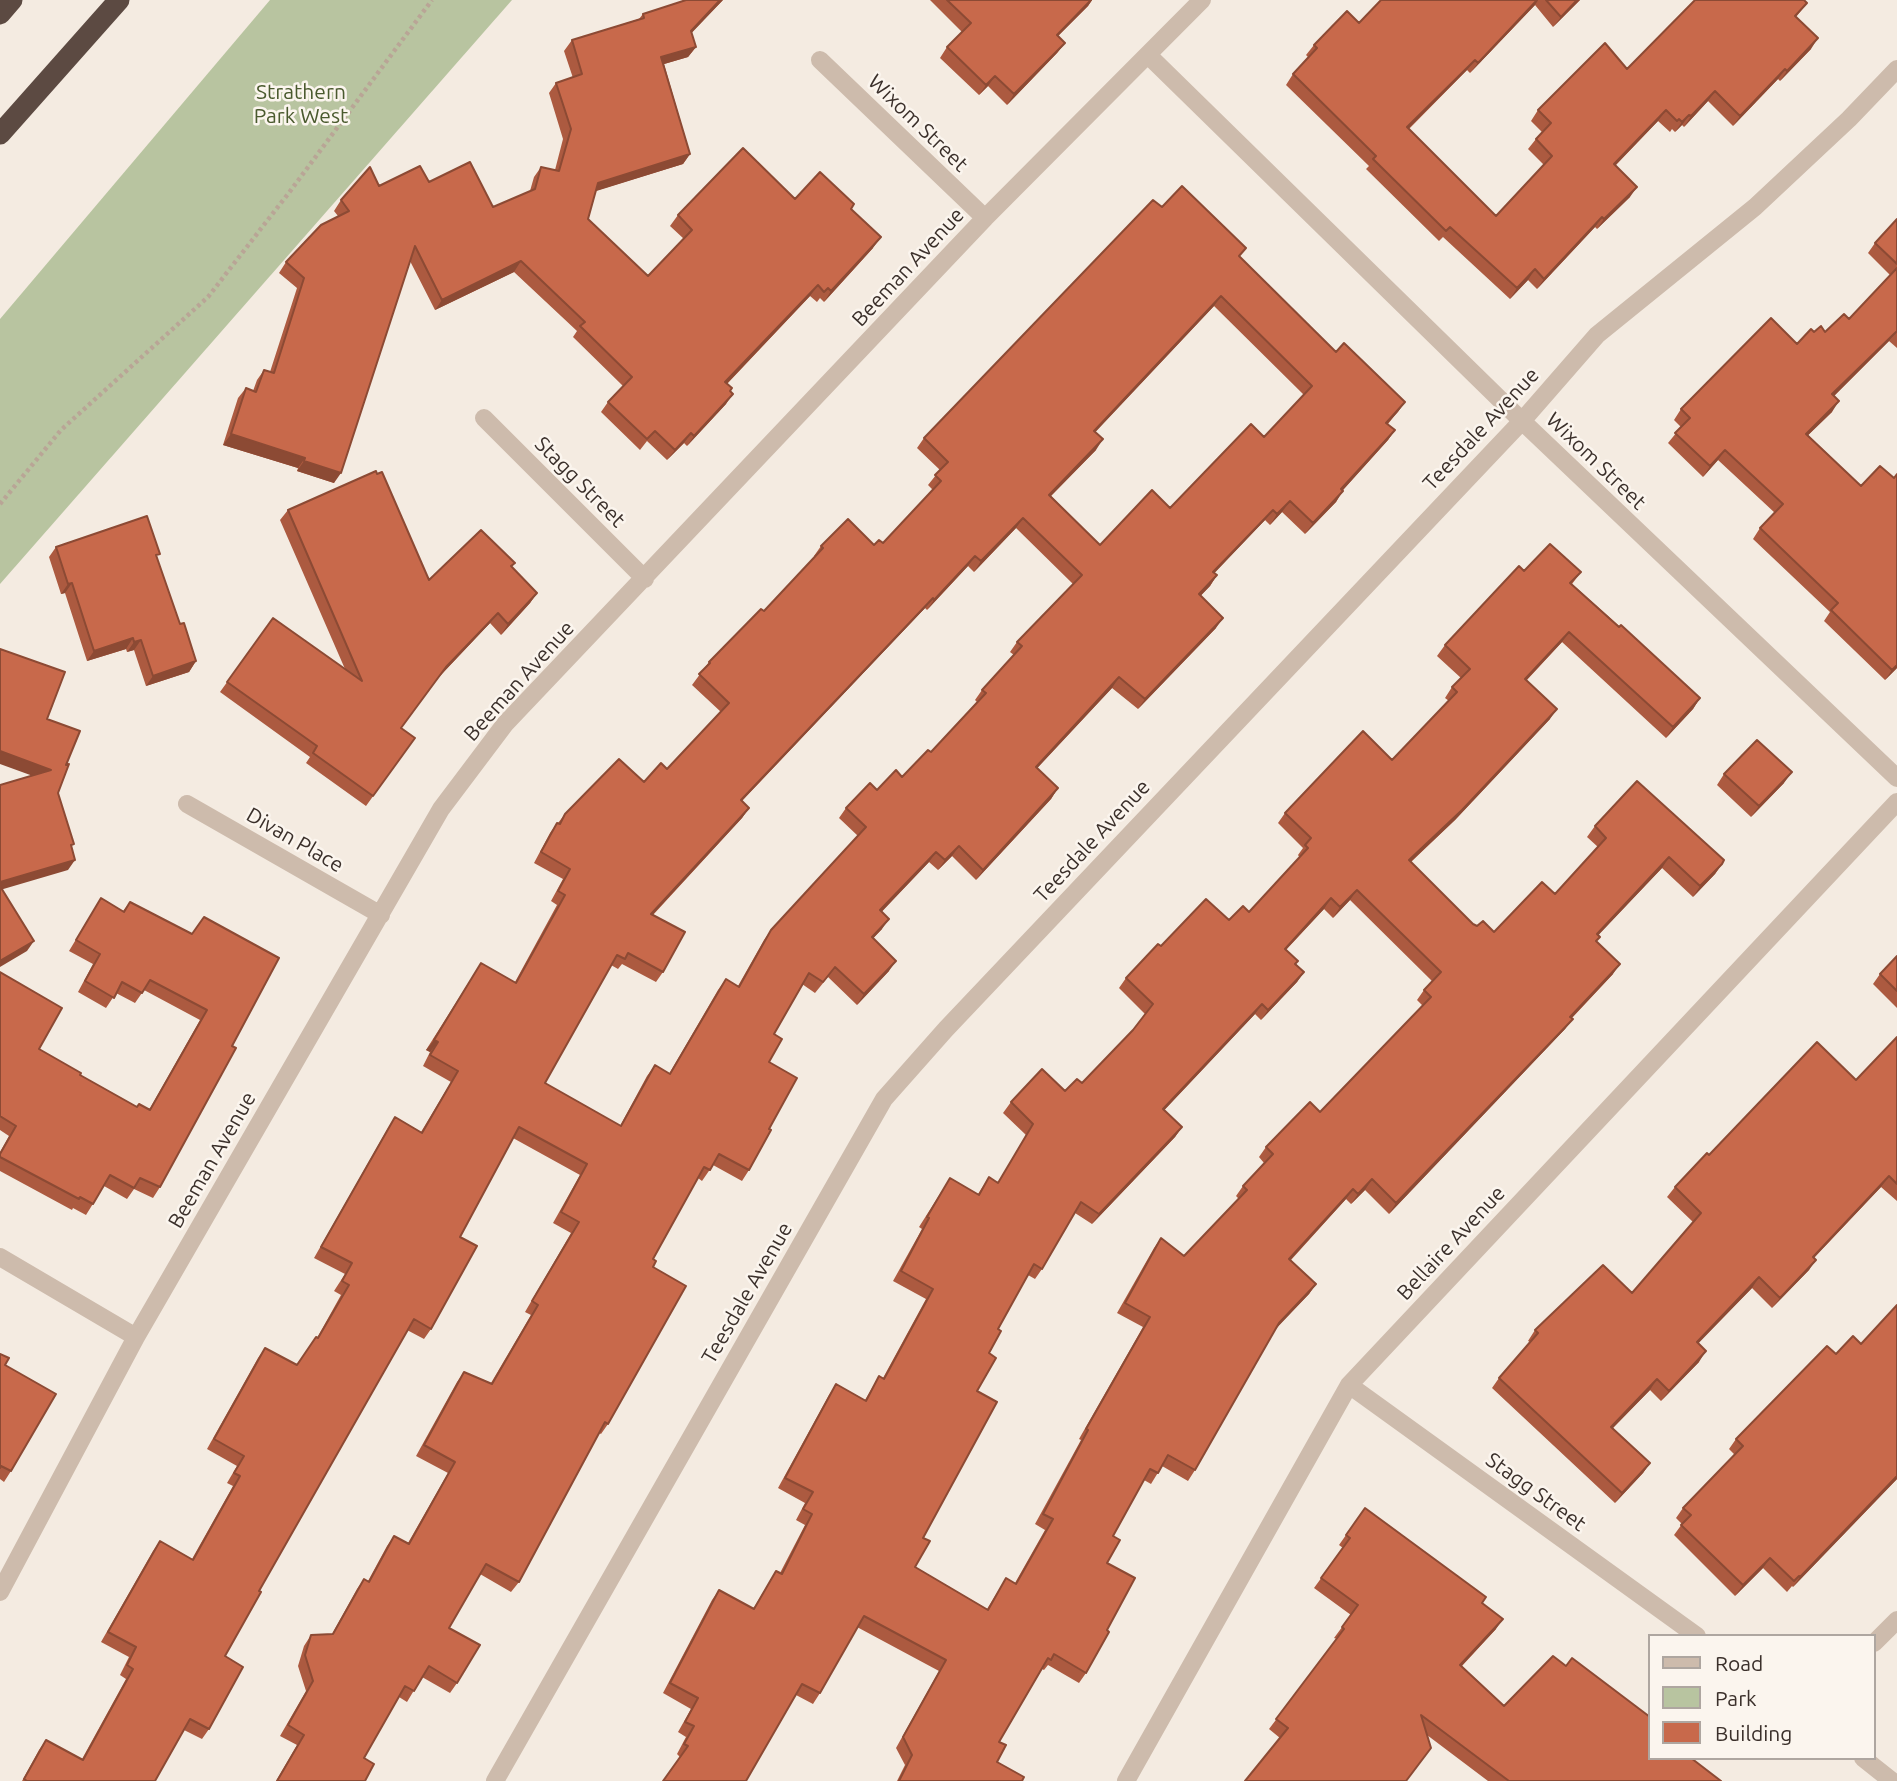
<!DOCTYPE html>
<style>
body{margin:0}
#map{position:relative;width:1897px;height:1781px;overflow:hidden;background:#f4ebe1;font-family:Ubuntu,sans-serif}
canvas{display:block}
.legend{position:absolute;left:1648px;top:1634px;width:228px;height:126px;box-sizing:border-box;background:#fbf5ee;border:2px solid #aea6a0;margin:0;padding:9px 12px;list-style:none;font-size:21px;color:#3b302b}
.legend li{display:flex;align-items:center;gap:14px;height:35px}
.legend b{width:35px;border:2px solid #aea6a0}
</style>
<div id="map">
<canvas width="1897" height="1781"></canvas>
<ul class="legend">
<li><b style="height:9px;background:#cdbbac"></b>Road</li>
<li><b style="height:19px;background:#b8c4a0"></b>Park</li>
<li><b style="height:19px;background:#c8694b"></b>Building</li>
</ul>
</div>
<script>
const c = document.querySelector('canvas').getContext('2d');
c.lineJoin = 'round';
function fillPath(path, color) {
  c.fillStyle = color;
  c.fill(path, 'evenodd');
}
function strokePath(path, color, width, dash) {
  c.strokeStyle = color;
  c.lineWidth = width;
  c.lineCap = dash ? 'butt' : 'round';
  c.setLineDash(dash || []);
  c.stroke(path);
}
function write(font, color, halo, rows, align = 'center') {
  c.font = font + ' Ubuntu,sans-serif';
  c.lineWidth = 5;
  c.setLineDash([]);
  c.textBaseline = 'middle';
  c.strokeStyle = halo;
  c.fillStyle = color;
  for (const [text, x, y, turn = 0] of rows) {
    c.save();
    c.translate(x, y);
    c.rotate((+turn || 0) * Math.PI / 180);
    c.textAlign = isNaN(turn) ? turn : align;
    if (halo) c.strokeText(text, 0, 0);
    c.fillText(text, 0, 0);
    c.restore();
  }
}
fillPath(new Path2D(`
 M270,0H512L0,584V319Z`), '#b8c4a0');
strokePath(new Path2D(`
 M0,504L61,430L208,297L291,190L432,0`), '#b9a596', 4.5, [3.5, 3.5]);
strokePath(new Path2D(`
 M1148,55L1522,421L1897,778
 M820,60L985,218
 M484,418L645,579
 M187,804L381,915
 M0,1257L136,1337
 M1349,1385L1697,1636
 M0,1592L136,1337L441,809L505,724L985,218L1202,0
 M1874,1643L1897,1620
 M1863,1758L1892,1781
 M495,1781L884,1099L946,1029L1522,421L1597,335L1755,207L1849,119L1897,69
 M1126,1781L1349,1385L1897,802`), '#cdbbac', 18);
strokePath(new Path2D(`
 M0,14L12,0
 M0,134L119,0`), '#5c4a42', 21);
fillPath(new Path2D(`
 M723,0L691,33L696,47L688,57L664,64L690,154L683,164L595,191L588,219L648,276L684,239L670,226L678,215L795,199L854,204L851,209L873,248L824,302L820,298L817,302L810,296L727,384L730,391L726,404L687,446L684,443L667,460L647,441L640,450L601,412L608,402L623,386L573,337L577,331L514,272L435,310L410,261L334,483L297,471L298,468L223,445L238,398L246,388L253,391L257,380L264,370L270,372L297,288L279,273L286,262L338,216L334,211L341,200L379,186L429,182L493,207L530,191L534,177L541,167L555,170L563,139L549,93L556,83L573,78L564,51L572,40L639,19L643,14Z
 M930,0H1092L1088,6L1058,36L1065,43L1057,53L1007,105L988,86L979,95L940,58L947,47L962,32Z
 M1381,0H1580L1553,27L1535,5L1470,73L1467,70L1409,129L1496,216L1544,165L1528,149L1536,139L1542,132L1531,121L1538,110L1627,69L1807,3L1796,17L1811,49L1780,81L1778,79L1733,126L1708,101L1684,127L1682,125L1675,132L1672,129L1670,132L1658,121L1615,166L1630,197L1597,229L1595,227L1537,289L1528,280L1510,299L1443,237L1439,241L1366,169L1369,166L1286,85L1293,74L1308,57L1306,55L1314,45L1359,23Z
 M1162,207L1240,257L1336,352L1405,402L1388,424L1395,430L1388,440L1342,491L1336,502L1305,534L1282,512L1270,525L1265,520L1214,573L1217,575L1210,586L1200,596L1216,628L1138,709L1112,688L1037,768L1058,788L1051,799L976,880L952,856L938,870L929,862L881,912L882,929L873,938L889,971L857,1005L828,977L815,993L802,984L774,1034L769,1062V1129L749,1170L742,1181L713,1165L702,1181L698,1178L653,1259V1267L608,1424L601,1434L599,1433L519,1582L511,1592L480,1574L449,1628L457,1683L450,1693L422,1677L407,1702L399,1697L364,1758L365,1781H276L297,1745L280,1736L306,1691L298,1666L304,1646L311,1635L332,1634L357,1589L364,1579L368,1581L387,1546L394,1536L408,1543L448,1473L416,1456L457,1382L464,1372L491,1383L531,1315L525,1312L571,1233L553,1223L580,1175L513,1138L460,1237L431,1329L424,1339L407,1330L259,1591L225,1656L209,1729L202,1739L184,1730L155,1781H22L39,1750L46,1740L82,1759L126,1679L120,1675L129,1657L101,1642L153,1551L160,1541L192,1559L233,1486L227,1483L237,1466L207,1449L258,1358L265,1348L296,1365L317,1338L341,1295L334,1291L345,1274L314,1258L388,1128L395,1117L421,1132L451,1082L423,1066L430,1052L426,1050L481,963L515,982L557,905L551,901L563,879L534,863L550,833L557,823H558L565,814L644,782L667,769L721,712L692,685L709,662L764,611L815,557L814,556L821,546L874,545L883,543L933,490L928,485L940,470L917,448L924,438ZM1214,306L1304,395L1264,437L1170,508L1100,545L1051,496L1096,450L1095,432ZM1016,528L1073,584L1017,642L1010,652L1014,655L982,690L975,700L977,702L931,752L902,777L846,808L839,818L858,836L771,930L764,940L738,986L726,979L718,990L669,1074L655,1065L647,1076L620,1126L545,1083L611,965L618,969L622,964L656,982L663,972L653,915L742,818L749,808L742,801L925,608L927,610L968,566L974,572Z
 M1897,219V348L1889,341L1834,396L1832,412L1808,435L1861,486L1894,478L1897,474V668L1885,680L1824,621L1830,612L1753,539L1760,528L1775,513L1718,460L1703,477L1668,443L1681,427L1674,420L1681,409L1797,344L1825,332L1849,319L1890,275L1868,253L1875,243Z
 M288,510L429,580L515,563L512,567L537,593L530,603L501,635L490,623L439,677L401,728L415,738L366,806L306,763L310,757L220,692L273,618L345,669L280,520Z
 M56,547L157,558L180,624L196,661L189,672L146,686L134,650L127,652L126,649L87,661L65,593L61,594L49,557Z
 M1524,571L1581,572L1572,584L1700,698L1693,709L1666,738L1562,642L1526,681L1550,719L1455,820L1411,862L1473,924L1494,932L1555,894L1598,847L1587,837L1595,826L1722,864L1715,874L1693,897L1662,868L1598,935L1596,941L1613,974L1572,1018L1565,1029L1389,1214L1365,1190L1351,1204L1346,1199L1291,1260L1316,1284L1309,1294L1275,1329L1195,1470L1188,1481L1162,1466L1151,1484L1144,1480L1113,1536L1107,1563V1630L1086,1673L1079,1683L1048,1665L1044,1670L1042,1669L999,1742L997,1762L1022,1781H897L905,1765L896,1748L939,1671L857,1627L820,1693L813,1704L796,1695L680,1757L677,1754L686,1737L678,1732L691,1709L663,1693L712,1600L719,1590L753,1609L776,1571L780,1573L805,1525L796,1520L805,1503L778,1488L829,1395L836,1384L865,1400L879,1376L883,1378L926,1299L893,1281L922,1229L919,1227L950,1178L978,1194L989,1177L998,1183L1026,1135L1003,1113L1011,1102L1065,1091L1082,1083L1133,1030L1145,1014L1119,988L1126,978L1161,946L1249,912L1300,858L1298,855L1303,848L1278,823L1285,813L1392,760L1449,701L1445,698L1452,687L1461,678L1437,656L1445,645ZM1350,900L1432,981L1424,990L1417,1000L1423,1006L1320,1112L1266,1147L1259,1157L1264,1163L1243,1186L1236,1196L1239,1199L1184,1256L1161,1238L1154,1248L1117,1313L1143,1327L1079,1439L1081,1440L1035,1524L1045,1530L1015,1583L1006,1578L987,1609L915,1567L923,1538L977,1391L989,1353L998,1329L1028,1275L1035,1279L1042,1269L1075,1213L1092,1224L1175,1137L1182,1127L1164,1110L1255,1014L1261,1020L1297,982L1304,972L1296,964L1286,950L1324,909L1333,918Z
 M1724,774L1784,783L1751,817L1717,785Z
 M101,898L123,911L130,902L192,934L232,1046L160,1187L153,1198L134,1189L127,1199L104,1186L86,1215L73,1208L72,1210L0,1171V1152L9,1136L0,1130V972L39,1049L80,1075L137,1107L149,1110L200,1020L144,990L135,1003L116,993L106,1008L78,992L93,964L69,951Z
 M1897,956V1008L1873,984L1880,974Z
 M1897,1037V1201L1881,1187L1814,1258L1809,1270L1772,1308L1752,1288L1698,1343L1699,1362L1661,1401L1650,1390L1613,1428L1650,1463L1643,1473L1615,1503L1492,1388L1499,1378L1530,1342L1528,1341L1535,1330L1632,1293L1693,1222L1667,1197L1675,1187L1709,1155L1856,1080Z
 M0,1354L5,1365L11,1471L4,1482L0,1479Z
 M1736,1439L1897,1479L1793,1587L1792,1586L1787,1592L1763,1568L1735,1596L1674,1535L1682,1524L1676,1518L1683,1508L1735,1455L1729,1449Z
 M1365,1508L1482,1603L1496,1629L1462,1666L1504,1706L1650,1727L1721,1781H1488L1427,1735L1431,1748L1406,1781H1245L1280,1738L1269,1729L1337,1639L1334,1638L1351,1615L1314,1588L1343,1548L1339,1545Z`), '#ac5a40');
fillPath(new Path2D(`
 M720,0H723L684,41L691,31Z
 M1091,0H1092L1088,6L1049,45L1057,35Z
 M1537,0H1538L1535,5L1470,73L1478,63Z
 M1577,0H1580L1553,27L1561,17Z
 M1818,38L1811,49L1780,81L1787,71Z
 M1065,43L1057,53L1007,105L1014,94Z
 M696,47L688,57L654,67L661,57Z
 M1475,60L1467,70L1400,137L1407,127Z
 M1785,69L1778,79L1733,126L1740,116Z
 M995,76L988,86L979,95L986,85Z
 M1715,91L1708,101L1684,127L1691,116Z
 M1666,110L1658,121L1606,175L1614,164Z
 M1689,115L1682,125L1675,132L1682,122Z
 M690,154L683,164L590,193L598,183Z
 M1637,187L1630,197L1597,229L1604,219Z
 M1602,217L1595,227L1537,289L1544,279Z
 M881,237L873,248L824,302L831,291Z
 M521,261L514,272L435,310L442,300Z
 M1535,269L1528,280L1510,299L1517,288Z
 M818,285L810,296L718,393L725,382Z
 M1221,296L1214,306L1087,441L1094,431Z
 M1896,330L1889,341L1825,405L1832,394Z
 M733,394L726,404L687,446L694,436Z
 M1839,401L1832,412L1799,444L1806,434Z
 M1405,402L1398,412L1379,433L1386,423Z
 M1395,430L1388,440L1334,500L1341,489Z
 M691,433L684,443L667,460L675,450Z
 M231,434L305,458L298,468L223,445Z
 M1103,439L1096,450L1042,505L1049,495Z
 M1725,450L1718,460L1703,477L1710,466Z
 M304,461L341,473L334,483L297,471Z
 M1343,491L1336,502L1305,534L1313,523Z
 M1290,501L1282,512L1270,525L1277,514Z
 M1273,510L1265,520L1206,582L1213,572Z
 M1023,518L1016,528L974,572L981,561Z
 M975,556L968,566L927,610L934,600Z
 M1217,575L1210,586L1192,605L1199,594Z
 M72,583L65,593L61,594L68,584Z
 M537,593L530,603L501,635L508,624Z
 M933,598L925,608L733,810L741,800Z
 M498,613L490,623L439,677L446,667Z
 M1223,618L1216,628L1138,709L1145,699Z
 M1569,632L1562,642L1517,690L1525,679Z
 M133,638L126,649L87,661L94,651Z
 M141,640L134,650L127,652L134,642Z
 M196,661L189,672L146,686L153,676Z
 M1897,665V668L1885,680L1892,670Z
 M1119,677L1112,688L1029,777L1036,767Z
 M1700,698L1693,709L1666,738L1673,727Z
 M1557,709L1550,719L1455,820L1402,870L1409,860Z
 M0,751L51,770L44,780L0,764Z
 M1792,772L1784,783L1751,817L1759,806Z
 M1058,788L1051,799L976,880L983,870Z
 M749,808L742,818L644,924L651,914Z
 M959,846L952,856L938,870L945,860Z
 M936,852L929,862L873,921L880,910Z
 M1669,857L1662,868L1590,944L1597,934Z
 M75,860L68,870L0,890V882Z
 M1722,864L1715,874L1693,897L1700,886Z
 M1357,890L1350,900L1333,918L1340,907Z
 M1331,898L1324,909L1277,959L1285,949Z
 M889,919L882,929L865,947L872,937Z
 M34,941L27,951L0,967V961Z
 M896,961L889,971L857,1005L864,994Z
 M1620,964L1613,974L1563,1027L1570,1017Z
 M1304,972L1297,982L1261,1020L1268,1010Z
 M1262,1004L1255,1014L1156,1119L1163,1109Z
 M1573,1019L1565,1029L1389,1214L1396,1203Z
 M434,1040L438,1042L430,1052L426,1050Z
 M1182,1127L1175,1137L1092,1224L1099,1214Z
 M1889,1176L1881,1187L1805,1267L1813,1257Z
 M1372,1179L1365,1190L1351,1204L1358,1194Z
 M1353,1189L1346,1199L1282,1269L1289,1259Z
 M1816,1260L1809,1270L1772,1308L1780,1298Z
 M1759,1277L1752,1288L1690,1352L1697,1342Z
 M1316,1284L1309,1294L1272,1333L1279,1323Z
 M1706,1351L1699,1362L1661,1401L1669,1391Z
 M1657,1379L1650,1390L1604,1437L1611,1427Z
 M1650,1463L1643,1473L1615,1503L1622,1493Z
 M1897,1476V1479L1793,1587L1800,1577Z
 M1770,1558L1763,1568L1735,1596L1743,1585Z
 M1503,1619L1496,1629L1453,1675L1460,1665Z`), '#8c4a34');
const building = new Path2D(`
 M686,0H720L691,31L696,47L661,57L690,154L598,183L588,219L648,276L692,230L678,215L743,148L795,199L820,172L854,204L851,209L881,237L831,291L828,288L824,292L818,285L725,382L732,388L730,391L733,394L694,436L691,433L675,450L655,431L647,439L608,402L632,377L580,326L585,322L521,261L442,300L415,246L341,473L304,461L305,458L231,434L246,388L256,392L264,370L274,373L304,278L286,262L321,225L349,211L341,200L370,167L379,186L420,166L429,182L470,162L493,207L535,189L541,167L559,171L571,129L556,83L582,74L572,40L644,18L643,14Z
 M947,0H1091L1057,35L1065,43L1014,94L995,76L986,85L947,47L971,23Z
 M1381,0H1537L1478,63L1475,60L1407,127L1496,216L1552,156L1536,139L1551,123L1538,110L1605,43L1627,69L1695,0H1804L1807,3L1795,16L1818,38L1787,71L1785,69L1740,116L1715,91L1691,116L1689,115L1682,122L1679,119L1677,121L1666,110L1614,164L1637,187L1604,219L1602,217L1544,279L1535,269L1517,288L1450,227L1446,231L1373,159L1376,156L1293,74L1317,48L1314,45L1347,11L1359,23Z
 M1546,0H1577L1561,17Z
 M1182,186L1246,248L1239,256L1336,352L1344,343L1405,402L1386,423L1395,430L1341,489L1343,491L1313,523L1290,501L1277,514L1273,510L1213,572L1217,575L1199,594L1223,618L1145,699L1119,677L1036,767L1058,788L983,870L959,846L945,860L936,852L880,910L889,919L872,937L896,961L864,994L835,967L823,982L809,973L774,1034L782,1039L769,1062L797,1078L769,1129L771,1130L749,1170L719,1154L710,1170L704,1167L653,1259L656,1261L653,1267L686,1286L608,1424L605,1422L519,1582L486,1564L449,1628L480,1645L457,1683L429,1666L414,1691L405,1686L364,1758L374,1764L365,1781H277L304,1735L288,1725L313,1681L305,1655L311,1635L333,1634L364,1579L369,1582L394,1536L409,1544L455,1462L424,1445L464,1372L492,1384L538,1305L532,1301L579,1222L561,1212L587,1164L519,1127L460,1237L477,1246L431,1329L414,1319L259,1591L261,1592L225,1656L243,1667L209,1729L190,1719L155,1781H27L24,1779L46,1740L83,1760L133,1669L127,1665L136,1647L108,1632L160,1541L193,1560L240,1476L234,1473L244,1456L214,1439L265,1348L297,1365L316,1337L318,1338L349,1285L342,1281L352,1263L321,1247L395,1117L422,1133L458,1071L430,1055L438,1042L434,1040L481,963L516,983L565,895L558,891L570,869L541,852L557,823L560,824L565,814L619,759L644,782L661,763L667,769L729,703L699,674L710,663L709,662L761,609L764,611L823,548L821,546L848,519L874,545L879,540L883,543L941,481L935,475L948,462L924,438L1153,200L1162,207ZM1221,296L1312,386L1264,437L1251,424L1170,508L1152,490L1100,545L1049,495L1103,439L1094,431ZM1023,518L1082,575L1017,642L1022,646L982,690L986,693L931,752L928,750L902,777L896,770L877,790L870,783L846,808L866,827L771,930L739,987L726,979L670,1074L655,1065L621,1126L545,1083L617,955L625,959L628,953L663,972L685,932L651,914L749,808L741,800L933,598L934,600L975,556L981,561Z
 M1897,219V264L1875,243Z
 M1897,268V331L1832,394L1839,401L1806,434L1861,486L1880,466L1894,478L1897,474V665L1892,670L1831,610L1838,603L1760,528L1783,504L1725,450L1710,466L1675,433L1690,418L1681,409L1771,318L1797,344L1811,329L1814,332L1821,326L1825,332L1844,314L1849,319Z
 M376,471L377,474L382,472L429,580L481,530L515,563L511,566L537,593L508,624L498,613L446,667L401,728L415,738L373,796L313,753L317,746L227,682L273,618L362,681L288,510Z
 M147,516L160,554L156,555L180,624L184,623L196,661L153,676L141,640L134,642L133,638L94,651L72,583L68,584L56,547Z
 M1550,544L1581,572L1570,583L1619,627L1621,625L1700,698L1673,727L1569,632L1525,679L1557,709L1462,810L1409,860L1473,924L1477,926L1483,921L1494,932L1542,882L1555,894L1606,838L1595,826L1637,781L1724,860L1722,864L1700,886L1669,857L1597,934L1600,937L1596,941L1620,964L1570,1017L1573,1019L1396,1203L1372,1179L1358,1194L1353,1189L1289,1259L1316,1284L1279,1323L1195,1470L1168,1455L1158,1473L1150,1469L1113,1536L1120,1540L1107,1563L1135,1578L1107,1630L1109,1632L1086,1673L1054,1654L1051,1660L1048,1658L999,1742L1006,1745L997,1762L1024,1777L1022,1781H899L912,1755L903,1737L946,1660L864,1616L820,1693L802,1684L746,1781H663L688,1746L684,1744L694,1726L685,1722L698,1698L670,1683L719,1590L754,1609L776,1571L782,1574L812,1514L803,1509L813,1492L785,1478L836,1384L866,1401L879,1376L884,1379L933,1289L901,1271L929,1218L927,1217L950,1178L979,1195L989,1177L998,1183L1033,1124L1011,1102L1042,1069L1065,1091L1077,1079L1082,1083L1133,1030L1153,1004L1126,978L1158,944L1161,946L1206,899L1229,920L1243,906L1249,912L1308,848L1305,845L1311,838L1285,813L1363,731L1392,760L1457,692L1452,687L1470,669L1445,645L1519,566L1524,571ZM1357,890L1441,972L1424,990L1431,997L1320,1112L1310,1102L1266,1147L1273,1154L1243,1186L1247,1190L1184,1256L1161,1238L1125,1303L1150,1317L1086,1429L1088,1430L1043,1514L1053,1519L1016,1584L1006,1578L988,1610L915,1567L930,1541L923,1538L997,1402L977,1391L996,1358L989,1353L1001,1331L998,1329L1034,1264L1042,1269L1081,1202L1099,1214L1182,1127L1163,1109L1262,1004L1268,1010L1304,972L1295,964L1298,961L1285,949L1331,898L1340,907Z
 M0,649L65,672L47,719L80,731L66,765L69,764L58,793L74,844L71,845L75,860L0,882V785L51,770L0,751Z
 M1757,740L1792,772L1759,806L1724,774Z
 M0,886L34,941L0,961Z
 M101,898L124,912L130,902L192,934L204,917L279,958L232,1046L236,1048L160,1187L140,1178L134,1188L110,1175L93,1204L80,1197L79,1199L0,1157V1154L16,1126L0,1116V972L62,1008L39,1049L81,1073L80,1075L137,1107L139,1104L150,1110L207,1010L150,980L142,993L122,982L114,998L85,981L100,954L76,940Z
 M1897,956V991L1880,974Z
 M1897,1037V1184L1889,1176L1813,1257L1816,1260L1780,1298L1759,1277L1697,1342L1706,1351L1669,1391L1657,1379L1611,1427L1650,1463L1622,1493L1499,1378L1538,1333L1535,1330L1603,1265L1632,1293L1701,1213L1675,1187L1707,1153L1709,1155L1817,1042L1856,1080Z
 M1897,1305V1476L1800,1577L1799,1576L1794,1581L1770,1558L1743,1585L1681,1525L1691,1515L1683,1508L1743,1446L1736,1439L1827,1346L1836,1354L1853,1336L1861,1344Z
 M0,1354L9,1358L5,1365L56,1394L11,1471L1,1466L0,1468Z
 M1365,1508L1486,1597L1482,1603L1503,1619L1460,1665L1504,1706L1553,1656L1566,1666L1572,1658L1650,1717V1758H1691L1721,1781H1509L1421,1715L1431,1748L1406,1781H1245L1288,1728L1276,1719L1344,1629L1342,1627L1358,1605L1321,1578L1350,1538L1346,1535Z`);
fillPath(building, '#c8694b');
strokePath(building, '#8c4a34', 2);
write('21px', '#4a5a2e', '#fbf5ee', [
 ["Strathern",301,92],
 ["Park West",301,116]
]);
write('21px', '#3b302b', '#fbf5ee', [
 ["Wixom Street",918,123,44],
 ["Beeman Avenue",908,267,-47],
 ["Teesdale Avenue",1481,429,-47],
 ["Wixom Street",1596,461,44],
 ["Stagg Street",580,482,45],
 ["Beeman Avenue",519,681,-48],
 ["Divan Place",295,840,30],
 ["Teesdale Avenue",1092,841,-47],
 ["Beeman Avenue",212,1160,-60],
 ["Bellaire Avenue",1451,1243,-47],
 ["Teesdale Avenue",747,1293,-60],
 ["Stagg Street",1536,1492,36]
]);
</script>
